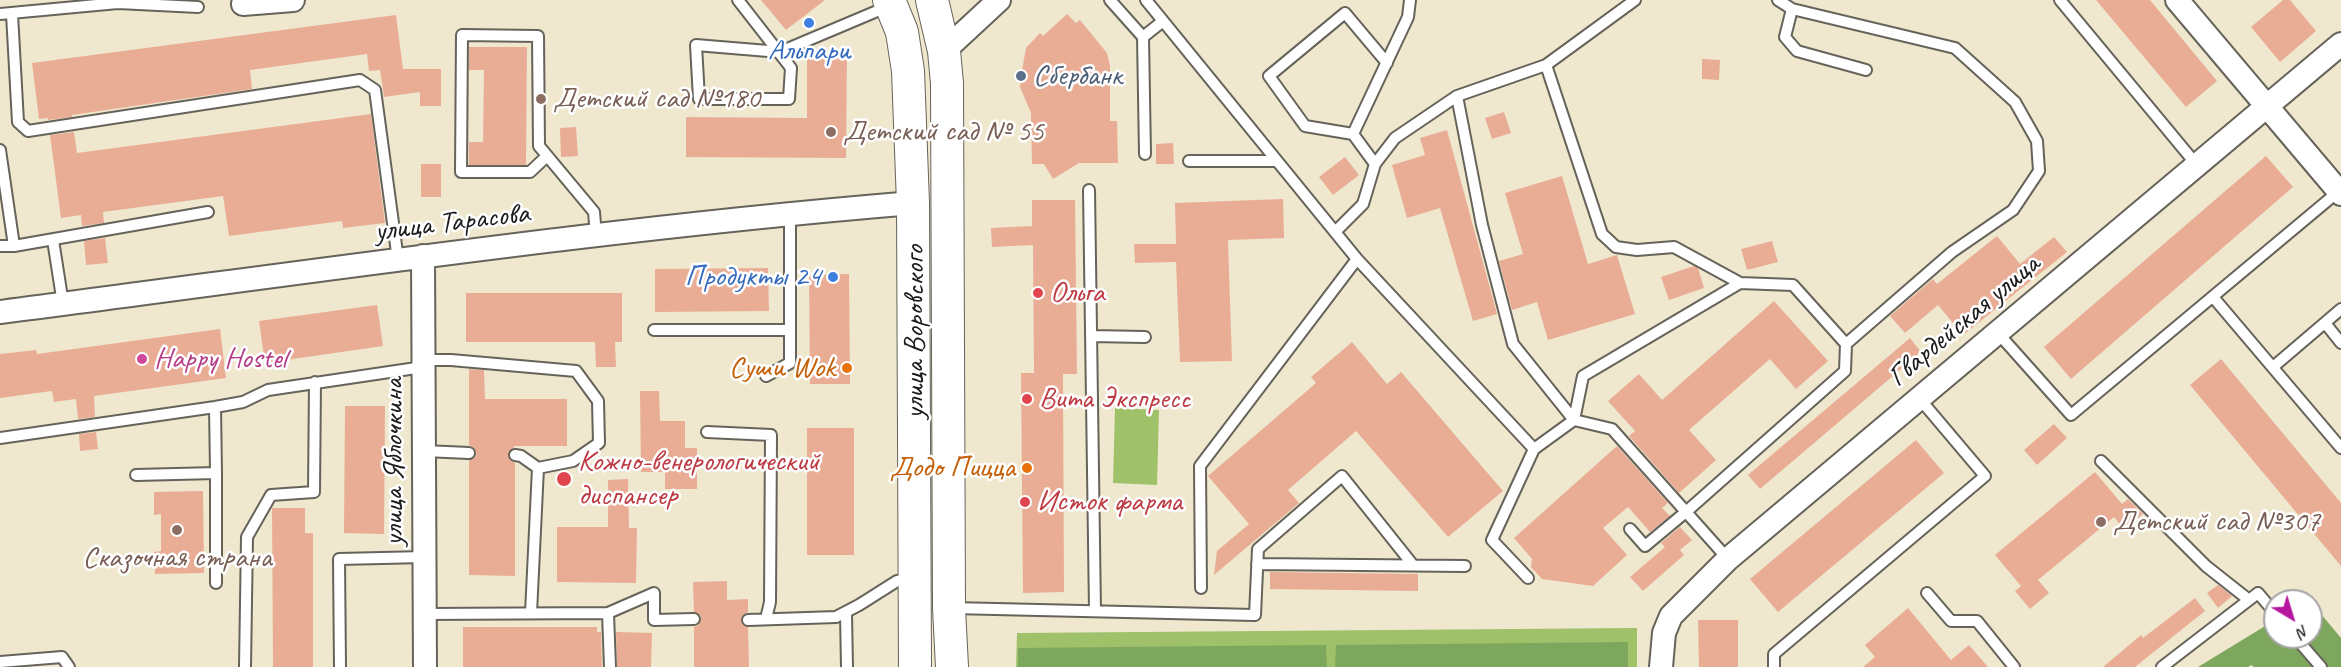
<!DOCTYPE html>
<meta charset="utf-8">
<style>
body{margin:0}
#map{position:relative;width:2341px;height:667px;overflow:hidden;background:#efe8ce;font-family:Caveat,sans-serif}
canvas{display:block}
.north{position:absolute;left:2263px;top:589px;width:60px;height:60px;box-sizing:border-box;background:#fff;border:2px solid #a4a4a4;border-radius:50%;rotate:142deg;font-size:16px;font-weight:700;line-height:24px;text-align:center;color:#1c1c1c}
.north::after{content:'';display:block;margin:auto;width:21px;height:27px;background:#b5179e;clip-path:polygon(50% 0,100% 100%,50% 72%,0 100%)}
</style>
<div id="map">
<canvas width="2341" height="667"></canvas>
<div class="north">N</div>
</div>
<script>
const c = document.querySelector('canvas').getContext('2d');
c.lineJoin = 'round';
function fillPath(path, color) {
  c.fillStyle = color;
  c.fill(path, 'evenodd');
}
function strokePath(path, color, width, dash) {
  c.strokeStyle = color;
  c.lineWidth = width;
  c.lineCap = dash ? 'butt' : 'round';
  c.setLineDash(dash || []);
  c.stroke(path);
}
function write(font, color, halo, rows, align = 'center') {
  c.font = font + ' Caveat,sans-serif';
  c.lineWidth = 5;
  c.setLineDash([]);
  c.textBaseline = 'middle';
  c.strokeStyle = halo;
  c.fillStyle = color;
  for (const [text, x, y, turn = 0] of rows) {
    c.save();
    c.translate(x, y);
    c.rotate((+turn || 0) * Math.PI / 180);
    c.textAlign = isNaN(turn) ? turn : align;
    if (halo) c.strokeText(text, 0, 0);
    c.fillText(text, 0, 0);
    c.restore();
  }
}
fillPath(new Path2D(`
 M1115,408L1159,410L1157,485L1113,483Z
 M1637,628V667H1016L1017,633Z`), '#9ec16a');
fillPath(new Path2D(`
 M2311,602L2341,638V667H2254L2251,665L2248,667H2198L2275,620V637H2311Z
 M1628,642V667H1335L1336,645Z
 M1326,645L1327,667H1018V648Z`), '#7ea75e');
fillPath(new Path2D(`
 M761,0H825L786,30Z
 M2096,0H2150L2217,81L2186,107Z
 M2283,0H2290L2316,31L2280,62L2251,27Z
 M1067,14L1076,23L1080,20L1107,53L1110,66V121H1117L1118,163H1079L1053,179L1044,164H1032L1031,113L1020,87L1021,76L1026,48L1040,33L1043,36Z
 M396,15L403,69H441V106H420V92L384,97L380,70L369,71L367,54L250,70L252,89L72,115V117L48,120V118L39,119L32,63Z
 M469,47H527L526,165H469V142H483L484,70H469Z
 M807,52H847L846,158L686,157V117L807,118Z
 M1702,59L1720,60L1719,80L1702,79Z
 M1504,112L1511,133L1492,139L1485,118Z
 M371,114L385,223L343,228L342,221L229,236L223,196L103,212L104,223L82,226L81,215L61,218L50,135L74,132L77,153Z
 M576,127L578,156L561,157L560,128Z
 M1447,130L1497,314L1473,321L1440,208L1407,218L1392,165L1425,155L1420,138Z
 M1173,143L1174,164H1156V144Z
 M2266,156L2293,187L2071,379L2044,347Z
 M1345,157L1359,175L1333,195L1319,177Z
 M421,164H441V197H421Z
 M1562,176L1588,264L1617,255L1635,314L1548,340L1537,302L1512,310L1499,261L1523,254L1505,193Z
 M1283,199L1284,238L1228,240L1232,361L1180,362L1176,262L1135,263L1134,244H1176L1175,203Z
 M1032,200H1075L1077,374H1063L1064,592L1023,593L1021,373H1034L1033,245L992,247L991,228L1032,226Z
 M1997,236L2020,264L2054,237L2067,252L1963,335L1938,305L1905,333L1890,316L1933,279L1937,284Z
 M105,238L108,263L86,265L84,241Z
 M1772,241L1778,262L1747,270L1741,249Z
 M1694,266L1698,268L1704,288L1669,300L1661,277Z
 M768,268L769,311L655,312V269Z
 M849,274L850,384H810L809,275Z
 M466,293H622V342H615L616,367H596L595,342H466Z
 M1774,301L1828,361L1796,389L1770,359L1689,430L1716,460L1679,493L1629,436L1635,431L1608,401L1639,374L1662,400Z
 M377,305L383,346L265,363L259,321Z
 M220,329L226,378L94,396L95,417L78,419L76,399L54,402L52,391L0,398V354L36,350L37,354Z
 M1910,338L1921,352L1760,489L1748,475Z
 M1352,342L1387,384L1401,372L1503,491L1448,537L1356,431L1288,490L1299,503L1214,575L1217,551L1249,524L1208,476L1316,383L1311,377Z
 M2221,359L2341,503V566L2190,385Z
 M469,369L484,370L485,399H567V446H515L508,453L510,460L515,463V576L469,575V460L475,457L476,453L473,447L469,445Z
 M640,391H659L660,421H685V448H697V489H665V472H641Z
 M345,406H385L384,534L344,533Z
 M2054,424L2067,438L2037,465L2024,450Z
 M807,428H854V555H807Z
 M96,432L98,449L80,451L79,434Z
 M1916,440L1944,473L1778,612L1750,579Z
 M1617,446L1668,503L1662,508L1670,516L1650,532L1628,507L1603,528L1627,555L1593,586L1542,579L1531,567L1532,559L1514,538Z
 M2095,472L2122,504L2128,499L2143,514L2124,530L2114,517L2038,580L2049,593L2030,609L2015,591L2021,586L1995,555Z
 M628,479L629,528H637L636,583L557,582V527H608V480Z
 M203,491L204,573L155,574L154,552L161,551V514L154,515V492Z
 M272,508H305V533H313V667H273Z
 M1680,527L1692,540L1680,550L1684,555L1643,591L1630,577L1665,547L1661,543Z
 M1270,572L1418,574V591L1270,589Z
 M727,581V600L748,599V612L744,614L741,620L742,624L748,627L749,667H694V627L698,625L701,619L700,615L694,612L693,582Z
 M2218,585L2232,596L2218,608L2207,593Z
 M2195,598L2205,611L2135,667H2103L2141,635L2143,638Z
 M1908,608L1951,660L1969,645L1988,667H1863L1875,657L1865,645Z
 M1698,620H1738V667H1699Z
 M463,627H597V632H601L602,667H463Z
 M616,632L652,633L651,667H617Z`), '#e9ad96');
const lane = new Path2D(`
 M738,0L791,68L789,99H699L696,45L780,52L889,6
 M1110,0L1143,37L1145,154
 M1146,0L1357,259L1534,449
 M2060,0L2196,164
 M1792,9L1785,37L1797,51L1866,70
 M0,14L118,3L198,7
 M12,14L18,122L28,131L360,80L375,90L398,260
 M1143,37L1163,21
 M1546,65L1602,234L1616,247L1637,250L1674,247L1740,283
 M1457,96L1482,225L1513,344L1574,420L1612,429L1728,559
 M1353,134L1305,126L1269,76L1345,13L1387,63
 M0,150L14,246
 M547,156L530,172H461L462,35L538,36L539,146L594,212L596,236
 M1189,161H1277
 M1375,164L1353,134L1408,17L1410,0
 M1089,190L1095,611
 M1335,232L1363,204L1375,164L1395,138L1457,96L1546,65L1635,0
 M53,240L63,304
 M0,246H14L208,212
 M2213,297L2341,448
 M2325,323L2341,343
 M654,330H790
 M1997,332L2071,415L2339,191
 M1091,336L1145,337
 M423,360H451L576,371L598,401L599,443L573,461L538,468L531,613
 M2273,367L2341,309
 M766,376L790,363V214
 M707,432L771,435L770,602L766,619
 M0,438L215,407L243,402L268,390L423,367
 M424,451L469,453
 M515,455L521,456L538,468
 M2101,461L2206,566L2249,600
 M216,473V583
 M136,475L216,473L215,407
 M1630,529L1645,546L1687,511L1845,371L1846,344
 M1257,564L1465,566
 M1528,578L1492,540L1534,449L1574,420L1583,376L1740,283L1793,285L1846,344L1952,252L2013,210L2039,171L2037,141L2015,102L1955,48L1792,9L1778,0
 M1201,588L1200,466L1357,259
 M1927,593L1951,621H1977L2014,667
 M952,608L1255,615L1258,549L1342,476L1413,565
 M608,613L654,593V620L694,619
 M846,613L847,667
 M425,614L608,613L610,667
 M748,620L836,617L859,605L897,581L913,577
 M2295,637L2321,667
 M0,662L62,657L69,667
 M245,667L247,537L271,495L314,492L315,382
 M340,667L339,559L425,557
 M1774,667V654L1985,476L1919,398
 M2162,667L2258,593L2275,613`);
const street = new Path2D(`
 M2177,0L2341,194
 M243,4L293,0
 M944,51L999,0
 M423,256L425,667
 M0,312C304,273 608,228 913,203
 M1661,667L1664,633L1671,616L1728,559L2341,44`);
const secondary = new Path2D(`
 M889,0L902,32L908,71L913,203L915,667
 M932,0L944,51L947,83L949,608L952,667`);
strokePath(lane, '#66635a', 14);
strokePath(street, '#66635a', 26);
strokePath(secondary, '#66635a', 34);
strokePath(lane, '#fff', 10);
strokePath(street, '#fff', 22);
strokePath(secondary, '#fff', 32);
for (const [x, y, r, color] of [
 [809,23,6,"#3f7fe0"],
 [1021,76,6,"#5c6f8a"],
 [541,99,6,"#8d6e63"],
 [831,132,6,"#8d6e63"],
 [833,277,6,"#3f7fe0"],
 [1038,293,6,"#e0444e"],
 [142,359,6,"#d1479c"],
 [847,368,6,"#e8710a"],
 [1027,399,6,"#e0444e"],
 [1027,468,6,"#e8710a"],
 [564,479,8,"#e0444e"],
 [1025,502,6,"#e0444e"],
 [2101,522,6,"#8d6e63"],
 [177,530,6,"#8d6e63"]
]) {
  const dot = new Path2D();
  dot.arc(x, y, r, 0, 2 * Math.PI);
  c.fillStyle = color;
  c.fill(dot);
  strokePath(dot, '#fff', 2);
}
write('30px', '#366cbe', '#fff', [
 ["Альпари",809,51],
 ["Продукты 24",821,277,"right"]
]);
write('30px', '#4e5e75', '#fff', [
 ["Сбербанк",1033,76]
], 'left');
write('30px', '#785e54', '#fff', [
 ["Детский сад №180",553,99],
 ["Детский сад № 55",843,132],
 ["Детский сад №307",2113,522],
 ["Сказочная страна",177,558,"center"]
], 'left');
write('30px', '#1c1c1c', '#fff', [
 ["улица Тарасова",452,223,-7],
 ["Гвардейская улица",1964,321,-40],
 ["улица Воровского",915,332,-90],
 ["улица Яблочкина",394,462,-90]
]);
write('30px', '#be3a42', '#fff', [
 ["Ольга",1050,293],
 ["Вита Экспресс",1039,399],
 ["Кожно-венерологический",578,462],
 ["диспансер",578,496],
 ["Исток фарма",1037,502]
], 'left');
write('30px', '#b23c85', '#fff', [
 ["Happy Hostel",154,359]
], 'left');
write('30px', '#c56008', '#fff', [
 ["Суши Wok",835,368],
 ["Додо Пицца",1015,468]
], 'right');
</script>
